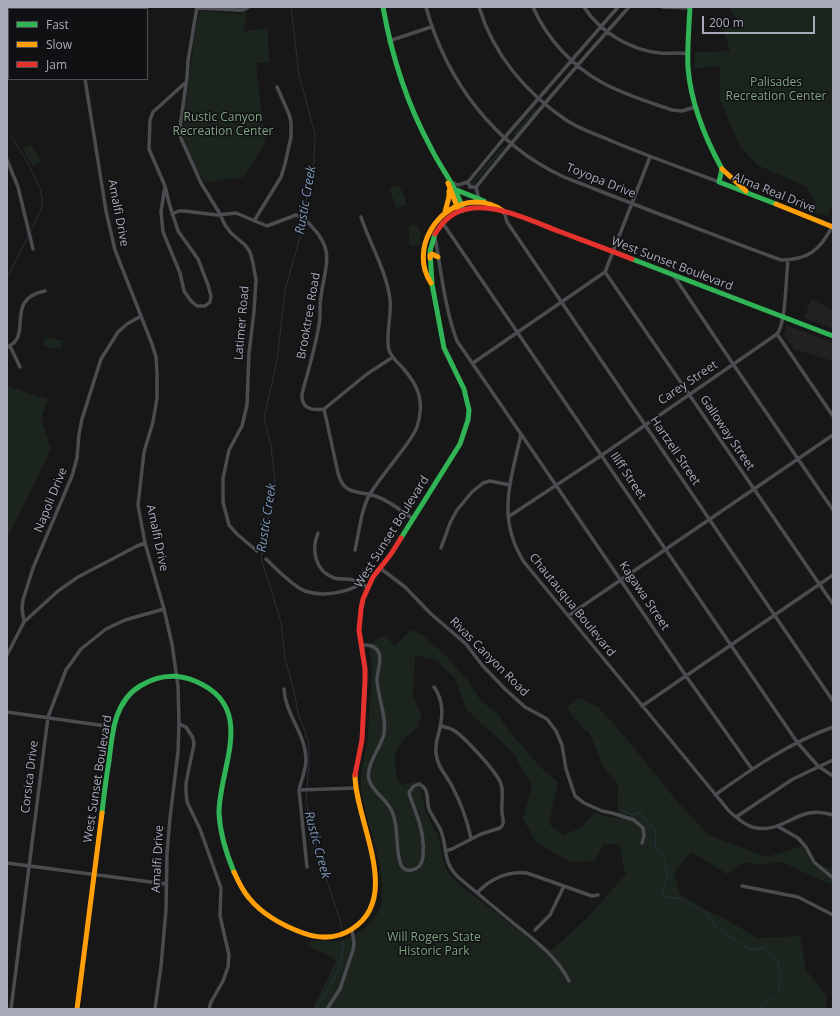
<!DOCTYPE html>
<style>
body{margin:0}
#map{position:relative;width:840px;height:1016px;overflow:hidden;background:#171717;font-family:"Open Sans",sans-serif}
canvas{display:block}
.frame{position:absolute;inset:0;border:8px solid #a7abb9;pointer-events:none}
.legend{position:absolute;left:8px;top:8px;width:140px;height:72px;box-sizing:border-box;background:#111113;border:1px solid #4d4f55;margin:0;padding:5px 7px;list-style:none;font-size:12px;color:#a7abb9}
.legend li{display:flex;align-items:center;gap:8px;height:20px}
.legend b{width:20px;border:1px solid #4d4f55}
.scale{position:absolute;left:702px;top:16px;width:113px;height:18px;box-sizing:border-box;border:2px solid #a7abb9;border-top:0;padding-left:5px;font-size:12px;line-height:14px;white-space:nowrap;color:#a7abb9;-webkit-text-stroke:3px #111113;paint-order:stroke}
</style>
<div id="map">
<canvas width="840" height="1016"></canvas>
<div class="frame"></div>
<ul class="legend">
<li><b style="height:5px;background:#30b455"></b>Fast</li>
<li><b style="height:5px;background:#ff9f0a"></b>Slow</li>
<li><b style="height:5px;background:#e5322d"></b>Jam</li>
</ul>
<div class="scale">200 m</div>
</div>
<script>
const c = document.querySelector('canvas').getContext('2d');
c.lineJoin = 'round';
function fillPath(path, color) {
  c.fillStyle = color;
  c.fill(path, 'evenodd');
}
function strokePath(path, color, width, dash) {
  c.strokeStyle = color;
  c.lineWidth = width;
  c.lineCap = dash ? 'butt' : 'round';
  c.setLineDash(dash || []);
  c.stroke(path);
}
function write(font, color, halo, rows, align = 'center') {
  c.font = font + ' "Open Sans",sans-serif';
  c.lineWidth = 3;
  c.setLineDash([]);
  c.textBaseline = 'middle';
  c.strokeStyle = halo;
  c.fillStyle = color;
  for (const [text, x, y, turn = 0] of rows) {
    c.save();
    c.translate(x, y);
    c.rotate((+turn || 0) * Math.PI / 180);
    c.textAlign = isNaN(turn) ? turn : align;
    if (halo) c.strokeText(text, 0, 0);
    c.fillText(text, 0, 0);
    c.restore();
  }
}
fillPath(new Path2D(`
 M811,299L827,307L830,310L833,308V329L804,318Z
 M787,325L833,343V363L832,361L798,350L795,351L784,335Z`), '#212123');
fillPath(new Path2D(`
 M730,7H833V206L831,207L829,214L827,216L811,212L815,202L807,187L757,165L739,145L720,100V66L695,69V52L730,51L723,28H738L739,25Z
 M201,11L238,14L247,12L244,31L268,28L269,62L256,63L265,143L244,177L205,183L192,160L183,138V123L194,40L199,13Z
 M535,109H537V111L517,134H514V132Z
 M29,145H31L40,160V162L34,166L32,165L23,150V149Z
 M502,147H504V149L473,185L470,184Z
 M399,185L407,204L397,208L389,189Z
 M415,225H417L421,233L420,245L411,246L409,245V228L410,226Z
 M45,337L63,341L61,349L43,346Z
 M7,386L48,399L41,419L51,449L7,539Z
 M411,630L424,636L446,656L468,681L481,701L498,714L506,727L539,766L558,782L549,824L564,835L580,828L594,813L617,818L618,784L603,767L589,732L584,730L566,708L578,698L597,706L621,732L677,801L708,835L767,857L803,846L807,852L811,862L833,869V885L803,872L783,862L766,864L742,863L727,874L692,852L674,872L680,894L710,912L726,919L757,938L800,936L806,970L826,995V1009H312L336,961L332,957L308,946L311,940C337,942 351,943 370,923C375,917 379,912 381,905C388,873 365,820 361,787V776L367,743L372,677L371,660L369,647L373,643L367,641L373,643L376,640L386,635L394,646ZM415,655L437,661L455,678L466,709L514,754L532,786L523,819L536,842L571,862L595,861L604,844H620L623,866L626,874L586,919L552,950L547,951L536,944L459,884L448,872L443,859L438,835L426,813L421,791L426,786L422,783L418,781L402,785L396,778L395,752L403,740L419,725L417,721L422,718L413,695Z`), '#1c241e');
strokePath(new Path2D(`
 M291,7L299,75L315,134L314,161L303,217
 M12,137C20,151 45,188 42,204C41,213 34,224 30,233
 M303,220L300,237L285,290L277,360L264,419L271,446L275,481L261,558L281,622L285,658L295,696L298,713L309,743V762L307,788
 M7,278L28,237
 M307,791L306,802L317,850L341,923L342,929
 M621,810L632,815L640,812L656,831L655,848C669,859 662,860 668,874L662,893L663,896L680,899L707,913L715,927L751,950L763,948C768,951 774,955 777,960C780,967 782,988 777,994C774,999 767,1001 762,1005V1009
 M316,1009C328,990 345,965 343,941`), '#29303a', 1);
strokePath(new Path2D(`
 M79,7V9
 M197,7L188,61L187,77L179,134L201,183L220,214L225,225L231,233L245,245L250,252L253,263L256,280L254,312L249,353L247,405L242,426L229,450L223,478V502L229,525L237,534L257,551
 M426,7C446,80 494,145 564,177C573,181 583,184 592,188C613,196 633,204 654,212C697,228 739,245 781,260C808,260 820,250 832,227
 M479,7C493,54 526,93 566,120C581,130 598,135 614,142C648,156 684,169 719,182
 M533,7C547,39 573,67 603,83C625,95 649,102 672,110L682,111L695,107
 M584,7C600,32 630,50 660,53C669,54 679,52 688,54
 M662,7L690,8
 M197,8L239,10H243L249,7
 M124,9V7
 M389,41L431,27
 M85,79L106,211L115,250L152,344L156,357L157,373V398L153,422L144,452L138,505L145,543L164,609L172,644L178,686L179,724L178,752L170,818L167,853L166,910L161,966L155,1009
 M7,160L18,187L33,249
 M451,182L458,185L468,182L505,137L618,7
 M468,182L470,187H476
 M165,186L161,212L163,232L180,273L184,291L191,301L197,306H205L210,302L211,296L208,285L198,259L178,231L169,203L165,186L149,149L150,120L153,112L185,83
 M480,199L478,196L476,187C525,126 576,66 629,7
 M504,211L507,222L833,701
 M172,214L179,211H185L217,215L236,213L267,226L296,215C303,217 309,223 313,228C336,252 324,269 321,297C319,306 321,316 319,325C315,349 308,371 302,394C301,408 311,411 324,409L338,473C344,497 360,490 378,497C391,502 402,511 413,519
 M254,221L281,177L285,164L291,137V122L289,114L277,87
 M442,222L797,742L818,766L833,776
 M435,237C441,271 445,309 457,341L521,434C511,481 496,518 524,562L729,811C736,817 743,824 752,827C772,833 786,821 802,815C812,811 823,812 833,815
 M605,272L833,604
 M674,276L733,364L833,510
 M777,334L833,416
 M10,346L20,367
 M7,347C34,337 3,299 45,291
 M473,363L605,272L650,157
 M324,409L367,374L393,357
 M521,434L686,676L752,769
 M508,517L602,455L777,334C786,324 786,275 788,260
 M318,533C311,550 315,571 334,578C340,580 347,578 353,580C358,582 363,585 367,587
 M441,548L450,523L457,510L472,492L483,483L490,481L510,485
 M355,550C359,533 361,509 370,494C380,478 393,463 404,448C409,441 414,435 417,427C425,402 419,386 402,367C397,362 391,357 389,350C385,338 392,315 390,299C386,270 370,244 361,217
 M266,559C275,568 294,587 305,591C322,597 346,593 360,584
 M380,568L405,587L430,613L466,644L482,665L505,689L525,707L547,719L556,731L562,745L566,769L575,796L584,803L602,811L612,813L634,820L643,828L644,836L642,843
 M568,616L833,435
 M24,622L58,591L78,577L137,546L145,543
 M361,645C369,645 375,645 379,653C382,660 377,672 377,680C378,698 387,717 384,734C381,747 365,766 369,780C373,793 389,800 393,814C399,830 395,849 401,865C403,869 407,871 412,870C419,869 422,863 423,857C425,840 421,825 415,810C413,804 410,798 409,792L414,786L419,784C430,789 426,799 429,809C432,817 438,823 441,831C448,849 442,861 458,877C476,892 494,907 512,922C533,939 557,956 569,981
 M7,655L24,622L22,608L23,600L33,568L72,476L77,458L79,434L82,419L101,359L118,332L127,324L141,316
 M434,687C444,701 443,716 439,732C437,739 435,746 436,753C437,766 446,775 452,786C461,803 467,820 471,838
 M284,689C285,714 306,734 306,760C306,769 301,781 299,790
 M642,706L833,575
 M7,712L113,727
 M179,724L186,727L193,738L194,744L186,783V792L187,802L200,829L221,888L220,916L229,955L228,967L223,981L211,1002L209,1009
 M441,726C446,727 450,728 455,731C466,739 497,772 501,784C504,793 501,802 502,812C502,818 506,823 500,828L481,834L452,849L445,851
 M715,795C753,768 789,743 833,727
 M736,817L793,779L833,760
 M779,827L798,838L806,847L814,862L833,878
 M7,863L166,884
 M307,867L299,790L355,788
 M742,886L798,897L833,915
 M477,893C491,878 507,871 527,873L592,896L598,895
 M535,930L550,915L564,886
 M11,1009L48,717L66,670L81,649L106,629L125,620L164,609
 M327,1009L340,989L353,950L354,943L352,930`), '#4a4c50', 3.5);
strokePath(new Path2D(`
 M383,7C392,58 406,102 431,148C441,169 457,187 463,210
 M690,7C689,27 687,48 688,68C691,104 705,138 722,169L719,182L776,204
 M454,189L484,201
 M632,259L833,336
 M401,538L460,444L468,420L469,410L464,389L444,348L432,284L430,251L435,234
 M102,813C104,795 106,778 109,761C112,734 114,702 140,686C158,675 176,673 195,681C258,707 219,767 219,813C220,834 226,853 234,872`), '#30b455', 5);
strokePath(new Path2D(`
 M722,169L746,191
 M448,183L458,209
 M776,204L833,227
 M445,212L449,197V191
 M430,258V255L432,254L438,257
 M431,283C409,250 437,203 475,202C485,202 494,204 503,211
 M234,872C238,881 243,891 249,898C262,914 284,926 303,933C320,939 337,939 352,929C403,897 355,821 355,775
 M77,1009L102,813`), '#ff9f0a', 5);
strokePath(new Path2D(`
 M435,234C443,221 452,212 467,209C495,203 532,221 558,231C582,240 607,249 632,259
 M355,775L362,740L365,680V669L359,630L361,609L363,599L373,577L391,554L401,538`), '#e5322d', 5);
write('12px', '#7da582', '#111113', [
 ["Palisades",776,83],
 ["Recreation Center",776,97],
 ["Rustic Canyon",223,118],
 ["Recreation Center",223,132],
 ["Will Rogers State",434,938],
 ["Historic Park",434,952]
]);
write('12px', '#a7abb9', '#111113', [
 ["Toyopa Drive",601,181,22],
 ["Alma Real Drive",774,193,22],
 ["Amalfi Drive",118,213,79],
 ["West Sunset Boulevard",672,264,21],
 ["Brooktree Road",309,316,-80],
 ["Latimer Road",242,323,-85],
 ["Carey Street",688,383,-34],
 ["Galloway Street",727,433,56],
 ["Hartzell Street",675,451,56],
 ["Iliff Street",628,476,56],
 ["Napoli Drive",51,500,-68],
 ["West Sunset Boulevard",392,532,-58],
 ["Amalfi Drive",157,538,78],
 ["Kagawa Street",644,596,56],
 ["Chautauqua Boulevard",572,605,51],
 ["Rivas Canyon Road",489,657,45],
 ["Corsica Drive",30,777,-83],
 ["West Sunset Boulevard",98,779,-81],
 ["Amalfi Drive",158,859,-87]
]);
write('italic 13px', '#7c96b6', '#111113', [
 ["Rustic Creek",306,200,-80],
 ["Rustic Creek",267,518,-81],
 ["Rustic Creek",317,845,75]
]);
</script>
